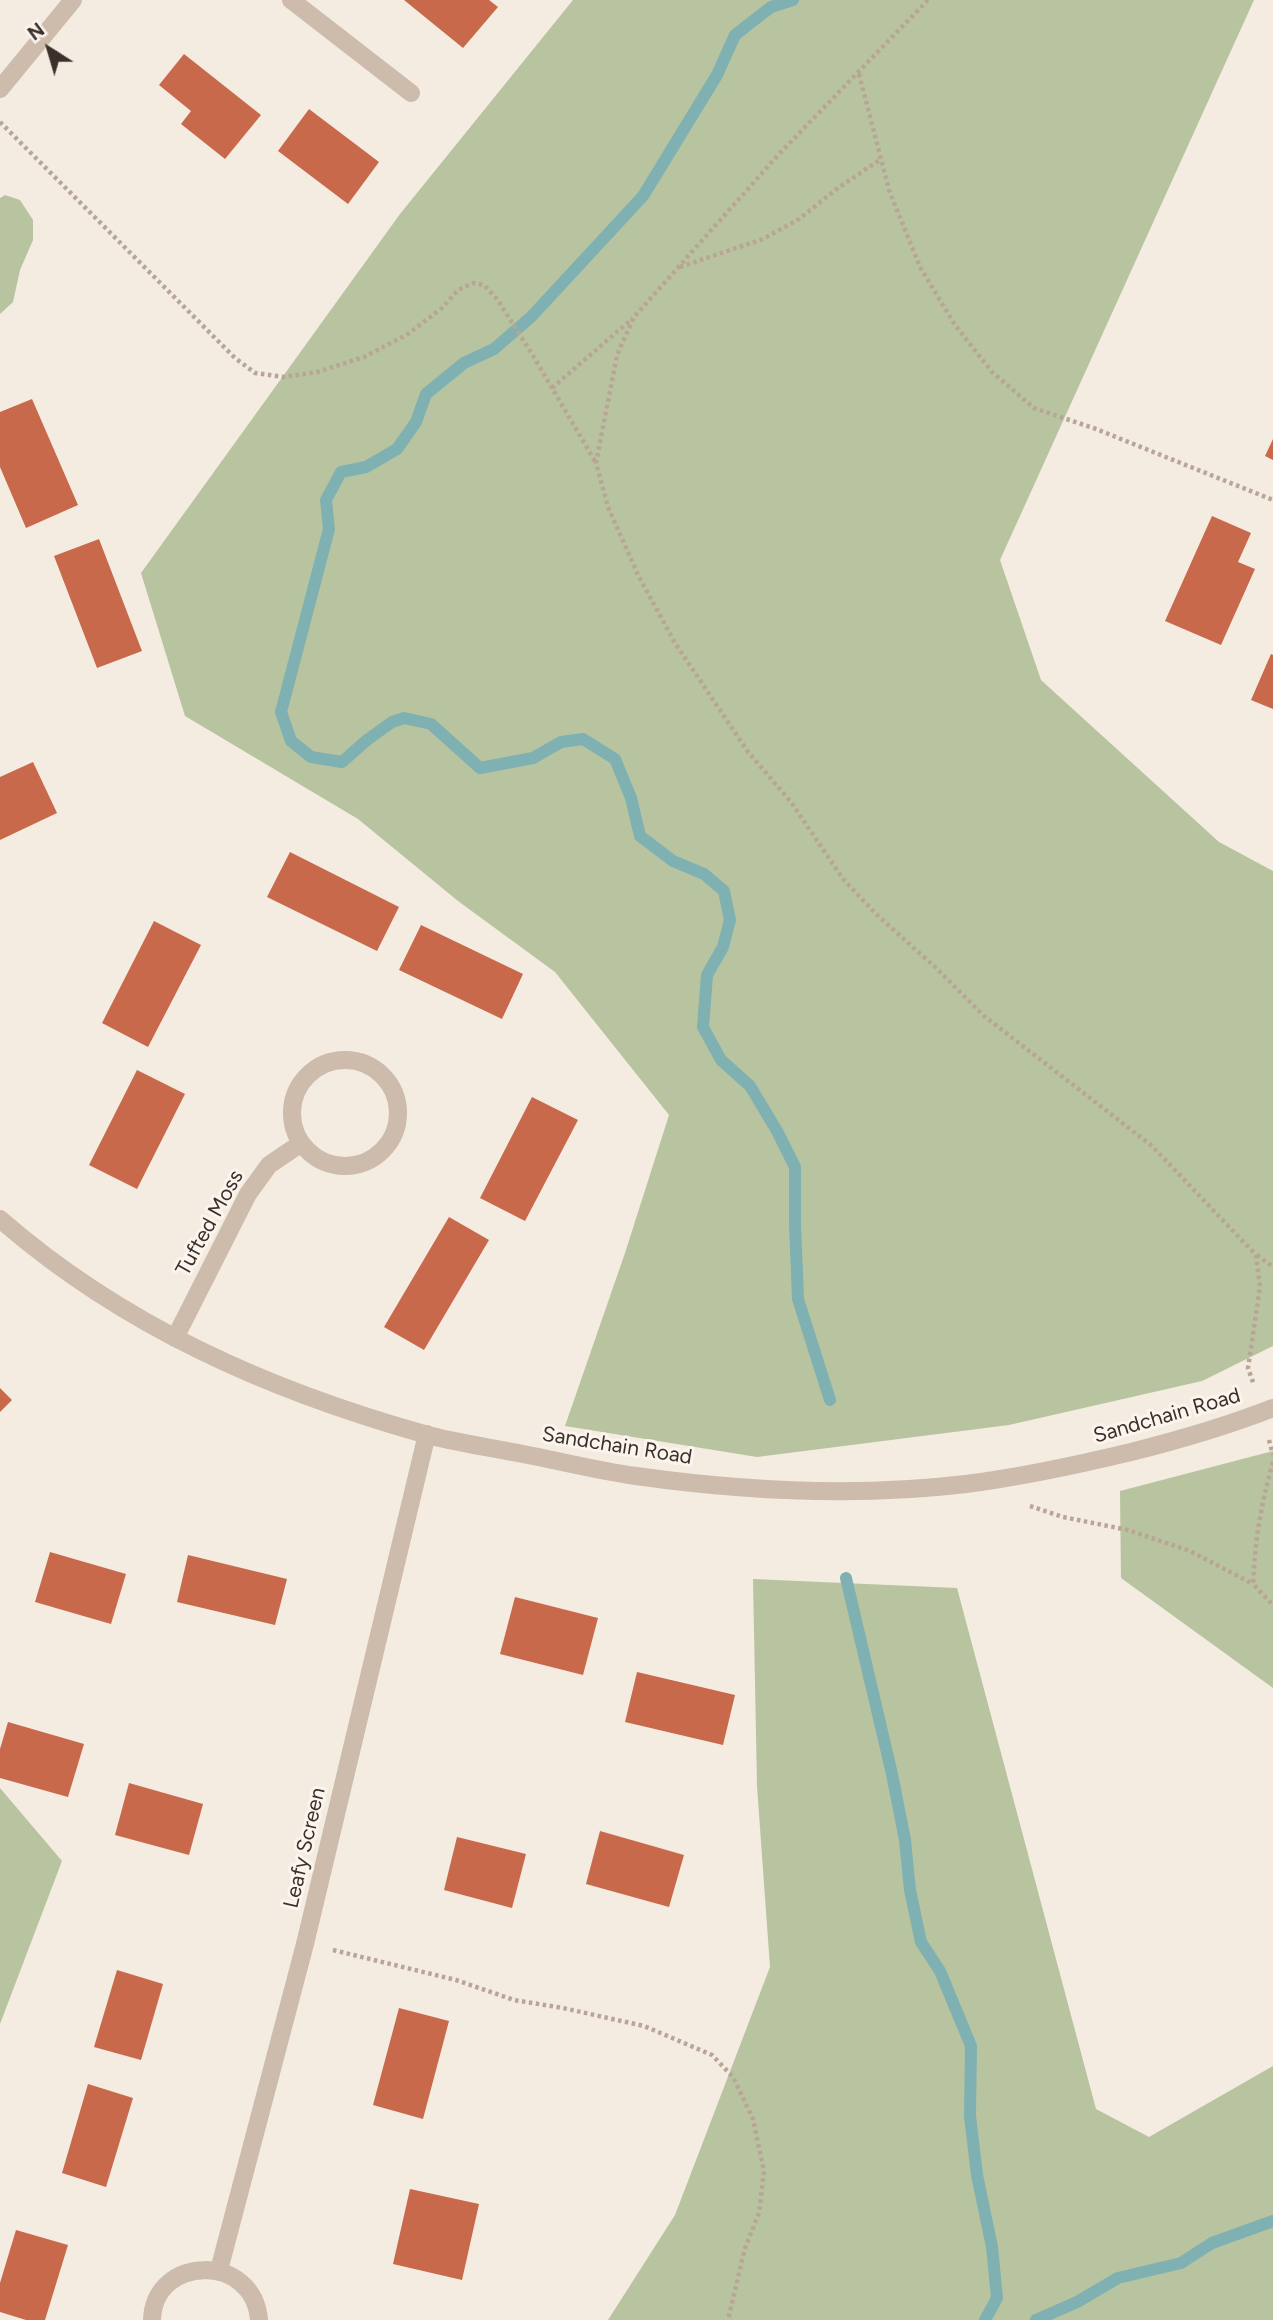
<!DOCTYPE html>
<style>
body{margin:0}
#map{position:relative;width:1273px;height:2320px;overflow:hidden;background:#f4ebe1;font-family:Figtree,sans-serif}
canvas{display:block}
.north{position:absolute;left:14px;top:14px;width:70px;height:70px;-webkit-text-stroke:5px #fbf5ee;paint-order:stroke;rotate:323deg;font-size:19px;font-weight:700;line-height:28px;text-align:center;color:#3b302b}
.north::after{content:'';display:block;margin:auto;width:24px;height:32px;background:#3b302b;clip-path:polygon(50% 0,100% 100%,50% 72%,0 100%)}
</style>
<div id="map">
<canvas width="1273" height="2320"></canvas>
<div class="north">N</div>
</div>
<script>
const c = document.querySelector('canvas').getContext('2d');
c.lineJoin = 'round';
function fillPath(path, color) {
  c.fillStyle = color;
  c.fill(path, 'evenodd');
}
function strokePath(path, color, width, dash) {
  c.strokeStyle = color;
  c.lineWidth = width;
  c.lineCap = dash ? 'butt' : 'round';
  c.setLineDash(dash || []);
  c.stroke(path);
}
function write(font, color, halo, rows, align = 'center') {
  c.font = font + ' Figtree,sans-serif';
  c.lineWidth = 6;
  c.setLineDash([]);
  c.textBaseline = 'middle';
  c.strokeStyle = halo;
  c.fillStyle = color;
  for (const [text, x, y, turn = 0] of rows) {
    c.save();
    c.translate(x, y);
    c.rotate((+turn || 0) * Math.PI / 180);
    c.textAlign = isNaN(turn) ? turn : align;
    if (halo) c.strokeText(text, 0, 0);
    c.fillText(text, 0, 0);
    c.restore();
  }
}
fillPath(new Path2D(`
 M573,0H1254L1000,560L1041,680L1219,842L1273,871V1346L1202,1381L1009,1425L757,1457L565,1426L625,1253L669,1115L555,972L458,901L358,819L185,716L141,573L400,214Z
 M5,195L20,200L33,220V240L20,270L13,302L0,314V198Z
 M1273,1451V1688L1121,1578L1120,1491Z
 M753,1579L957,1588L1096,2109L1149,2137L1273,2066V2320H608L675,2215L770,1967L757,1786Z
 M0,1788L62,1861L0,2024Z`), '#b8c4a0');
strokePath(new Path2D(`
 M793,0L771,7L735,35L717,75L643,196L531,317L494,349L464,363L426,394L416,422L397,449L366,467L341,472L326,500L329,529L281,712L291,741L311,757L342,762L367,740L392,722L404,718L431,724L480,768L533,758L561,742L583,739L615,759L631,798L640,836L673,861L704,874L724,891L730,920L723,947L707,975L703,1027L721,1060L750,1086L777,1131L795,1167V1224L798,1299L830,1400
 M846,1578L892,1774L905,1840L910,1890L921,1942L940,1971L971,2046L970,2116L977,2175L992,2247L997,2298L985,2320
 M1036,2320L1077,2302L1118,2278L1181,2263L1212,2243L1273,2221`), '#7fb0b2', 12);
fillPath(new Path2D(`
 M404,0H489L498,7L463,48Z
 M184,54L261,115L225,159L181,124L191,111L159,85Z
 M309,109L379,162L348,204L278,151Z
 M32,399L78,505L26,528L0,467V412Z
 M1273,439V460L1265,456Z
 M1212,516L1251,533L1238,562L1255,569L1221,645L1165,621Z
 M99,539L142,651L97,668L54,556Z
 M1271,654L1273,655V709L1251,700Z
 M33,762L57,813L0,840V777Z
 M290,852L399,907L377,951L267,897Z
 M154,921L201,945L148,1047L102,1023Z
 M421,925L523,974L502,1019L399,970Z
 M137,1070L185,1094L137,1189L89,1165Z
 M532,1097L578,1120L525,1221L480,1198Z
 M449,1217L489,1240L424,1350L384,1327Z
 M0,1388L12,1400L0,1412Z
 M50,1552L126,1574L111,1624L35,1602Z
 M188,1555L287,1579L275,1625L177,1602Z
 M515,1597L598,1618L583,1675L500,1654Z
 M637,1672L735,1695L723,1745L625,1722Z
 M8,1722L84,1744L68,1797L0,1778V1749Z
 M129,1783L203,1804L189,1855L115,1835Z
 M600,1831L684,1855L669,1907L586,1884Z
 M457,1837L526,1854L512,1908L444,1890Z
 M117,1970L163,1984L141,2060L94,2047Z
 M399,2008L449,2021L423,2119L373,2105Z
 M88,2084L133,2098L106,2187L62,2173Z
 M410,2189L479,2204L462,2280L393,2264Z
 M16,2230L68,2245L45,2320H26L0,2312V2283Z`), '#c8694b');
strokePath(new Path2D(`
 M928,0L779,154L634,317L617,355L596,463L608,507L638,575L675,643L748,752L791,802L843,879L876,914L935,967L984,1016L1152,1146L1256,1255L1260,1287L1248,1368L1254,1385
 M859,74L889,190L920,267L955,325L992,372L1034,408L1096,429L1273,500
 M0,122L235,358L255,373L284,377L317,372L364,357L408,334L442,308L458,290L473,283L484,285L497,299L532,354L596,463
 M680,267L763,239L799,219L838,188L881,159
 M552,388L633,318
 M1257,1255L1273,1267
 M1269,1440L1273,1455
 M1273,1462C1261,1504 1255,1540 1253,1584L1273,1605
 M1030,1506L1063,1517L1128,1530L1190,1551L1253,1584
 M333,1950L456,1980L514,2000L563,2008L644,2026L712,2055L733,2077L753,2119L764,2171L759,2213L745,2248L728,2320`), '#b9a596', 4.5, [3.5, 3.5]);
strokePath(new Path2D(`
 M291,0L411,93
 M0,89L73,0
 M292 1113a53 53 0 1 1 106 0a53 53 0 1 1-106 0Z
 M0,1219C123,1326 268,1390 424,1434C456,1443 490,1447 523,1454C560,1461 598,1471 636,1476C743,1491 858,1497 966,1484C1021,1477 1077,1465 1131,1452C1179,1440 1227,1426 1273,1408
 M175,1338L248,1194L269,1165L300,1144
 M219,2270L305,1944L427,1434
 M152,2320C154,2254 254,2253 259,2320`), '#cdbbac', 18);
write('21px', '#3b302b', '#fbf5ee', [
 ["Tufted Moss",210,1223,-61],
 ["Sandchain Road",1167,1416,-16],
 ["Sandchain Road",617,1446,9],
 ["Leafy Screen",305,1848,-77]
]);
</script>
